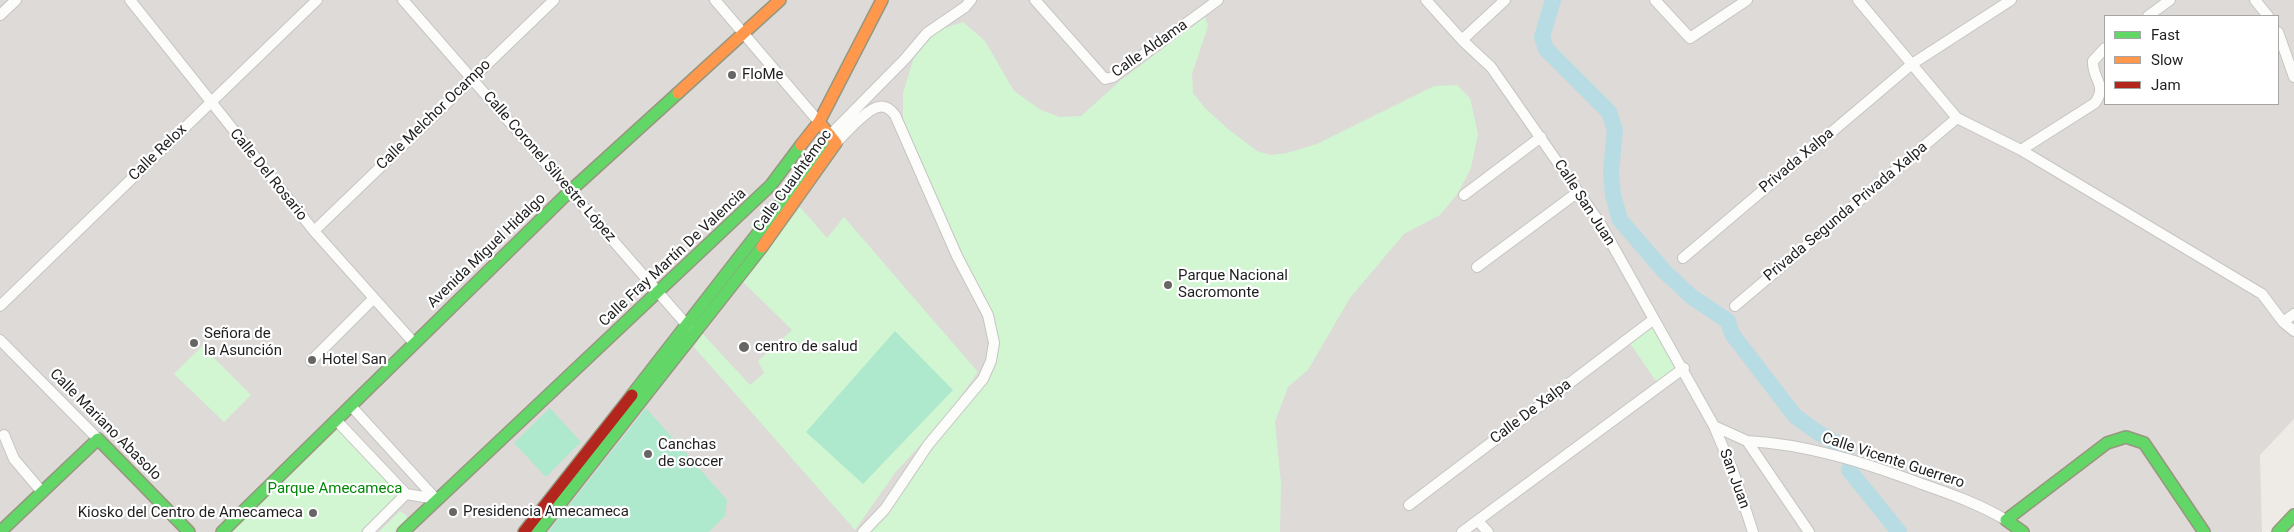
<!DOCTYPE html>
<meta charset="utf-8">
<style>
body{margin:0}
#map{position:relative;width:2294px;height:532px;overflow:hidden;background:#eeebe7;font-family:Roboto,sans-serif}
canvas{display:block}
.legend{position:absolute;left:2104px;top:15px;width:175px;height:90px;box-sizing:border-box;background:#fff;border:1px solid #a5a5a5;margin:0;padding:6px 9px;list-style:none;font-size:15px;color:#1f1f1f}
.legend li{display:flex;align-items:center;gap:10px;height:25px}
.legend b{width:25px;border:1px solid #a5a5a5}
</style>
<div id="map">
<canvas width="2294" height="532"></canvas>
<ul class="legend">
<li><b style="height:6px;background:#63d668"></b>Fast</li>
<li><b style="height:6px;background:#ff974d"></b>Slow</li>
<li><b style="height:6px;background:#b3261e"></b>Jam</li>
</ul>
</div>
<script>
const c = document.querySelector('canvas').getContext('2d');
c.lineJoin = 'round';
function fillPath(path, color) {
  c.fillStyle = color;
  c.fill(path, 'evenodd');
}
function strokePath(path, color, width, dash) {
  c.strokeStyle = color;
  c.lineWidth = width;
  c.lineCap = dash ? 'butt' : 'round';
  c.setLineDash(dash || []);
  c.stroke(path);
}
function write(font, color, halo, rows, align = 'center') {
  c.font = font + ' Roboto,sans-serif';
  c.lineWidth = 4.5;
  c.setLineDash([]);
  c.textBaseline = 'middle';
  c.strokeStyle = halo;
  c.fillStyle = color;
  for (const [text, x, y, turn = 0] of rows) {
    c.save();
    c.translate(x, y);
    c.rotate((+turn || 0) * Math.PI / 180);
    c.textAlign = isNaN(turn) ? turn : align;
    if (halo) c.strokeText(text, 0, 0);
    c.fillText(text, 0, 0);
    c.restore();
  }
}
fillPath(new Path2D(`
 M0,0H2294V419L2260,455L2262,532H0ZM2105,16H2278V104H2105Z`), '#dddad8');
fillPath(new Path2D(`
 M1205,17L1208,26L1192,74L1193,93L1205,108L1228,129L1257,151L1270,155L1287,153L1317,144L1434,86L1457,85L1470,98L1478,134L1471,168L1458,193L1440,215L1404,234L1350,298L1308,370L1288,387L1275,422L1281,483L1280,532H862L900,476L954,415L982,375L992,341L989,323L906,141L903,122V93L914,57L924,39L930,33L963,22L985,41L1014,91L1041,110L1059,117L1081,116L1121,80Z
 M800,207L827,238L844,217L978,372L944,419L895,473L855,530L694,347L702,333L750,385L764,373L758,361L792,330L743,282Z
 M1653,323L1678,369L1658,384L1629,342Z
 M202,346L251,395L224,422L174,374Z
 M336,425L400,492L360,532H229Z
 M400,511L406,515L407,519L394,532H379Z`), '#d2f6d2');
fillPath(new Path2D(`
 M895,331L953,390L863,484L806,432Z
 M550,408L581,442L546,477L514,443Z
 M646,408L727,500L725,516L709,532H548Z`), '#aee9ce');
strokePath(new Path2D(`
 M1553,0L1542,37L1546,49L1609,112L1615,130L1611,172L1613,195L1620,220L1665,272L1692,297L1728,321L1732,334L1795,416L1817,432L1847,449
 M1849,470L1899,532`), '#b7dce4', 16);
const street = new Path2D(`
 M130,0L314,231L414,343
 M403,0L692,331
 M715,0L819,122
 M1035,0L1105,79L1113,77L1218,0
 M1426,0L1462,40L1491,67L1600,223L1714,426L1733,471L1753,532
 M1655,0L1690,38L1747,0
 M1858,0L1957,118L2021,150L2262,294L2283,322L2294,331
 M2255,0L2268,16
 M0,15L16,0
 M2148,16L2170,0
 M2278,32L2294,77
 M1462,40L1505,0
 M830,135L905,59L927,33L965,7L971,0
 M836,143C845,134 867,108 879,107C886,105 891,110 895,115L957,256L988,315L994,343L991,361L983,379L928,445L885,509L863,532
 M2021,150L2095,103C2108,84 2092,80 2093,61L2105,48
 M1464,195L1541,137
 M314,231L554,0
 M1683,258L1912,64L2011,0
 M1477,267L1578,192
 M0,306L317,0
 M1735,306L1957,118
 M2283,322L2294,314
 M0,340L98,439
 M311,361L373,299
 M351,406L436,499
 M336,420L406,494L436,499
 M1714,426L1747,441L1809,532
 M4,435L14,459L42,492
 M1747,441C1807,444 1866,463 1922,484C1951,494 1979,504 2006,520
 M1409,505L1654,319
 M1478,521L1488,532
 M368,532L406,494
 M1462,532L1684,368`);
const fast = new Path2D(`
 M632,395L803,175L830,135
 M0,532L98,439L189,532
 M222,532L569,192L678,93
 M403,532L771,185L801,145
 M538,532L762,247
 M2023,532L2006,520L2107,443L2126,437L2144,443L2204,532
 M2278,532L2294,515`);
const slow = new Path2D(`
 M678,93L780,0
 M801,145L819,122L882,0
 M762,247L836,143L819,122`);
const jam = new Path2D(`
 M524,532L632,395`);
strokePath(street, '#c6c5c3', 12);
strokePath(fast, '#97977e', 14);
strokePath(slow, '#97977e', 14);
strokePath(jam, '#97977e', 14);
strokePath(street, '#fcfcfb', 10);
strokePath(fast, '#63d668', 11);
strokePath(slow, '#ff974d', 11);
strokePath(jam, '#b3261e', 11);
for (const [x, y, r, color] of [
 [732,75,5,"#676665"],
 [1168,285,5,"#676665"],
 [194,343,5,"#676665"],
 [744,347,6,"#676665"],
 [312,360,5,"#676665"],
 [648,454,5,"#676665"],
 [453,512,5,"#676665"],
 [313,513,5,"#676665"]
]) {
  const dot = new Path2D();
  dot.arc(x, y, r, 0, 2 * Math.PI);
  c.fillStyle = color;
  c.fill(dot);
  strokePath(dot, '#fff', 2);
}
write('15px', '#1f1f1f', '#fff', [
 ["Calle Aldama",1150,49,-35],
 ["Calle Melchor Ocampo",434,115,-44],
 ["Calle Relox",158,153,-44],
 ["Privada Xalpa",1797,161,-40],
 ["Calle Coronel Silvestre López",549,167,49],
 ["Calle Del Rosario",268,175,51],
 ["Calle Cuauhtémoc",793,181,-54],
 ["Calle San Juan",1584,203,57],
 ["Privada Segunda Privada Xalpa",1846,212,-40],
 ["Avenida Miguel Hidalgo",487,251,-44],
 ["Calle Fray Martín De Valencia",673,258,-43],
 ["Calle De Xalpa",1531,412,-37],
 ["Calle Mariano Abasolo",105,425,45],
 ["Calle Vicente Guerrero",1893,461,18],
 ["San Juan",1734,479,70]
]);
write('15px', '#1f1f1f', '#fff', [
 ["FloMe",742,75],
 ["Parque Nacional",1178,276],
 ["Sacromonte",1178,293],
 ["Señora de",204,334],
 ["la Asunción",204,351],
 ["centro de salud",755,347],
 ["Hotel San",322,360],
 ["Canchas",658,445],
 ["de soccer",658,462],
 ["Presidencia Amecameca",463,512],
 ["Kiosko del Centro de Amecameca",303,513,"right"]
], 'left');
write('15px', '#008908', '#fff', [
 ["Parque Amecameca",335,489]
]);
</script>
